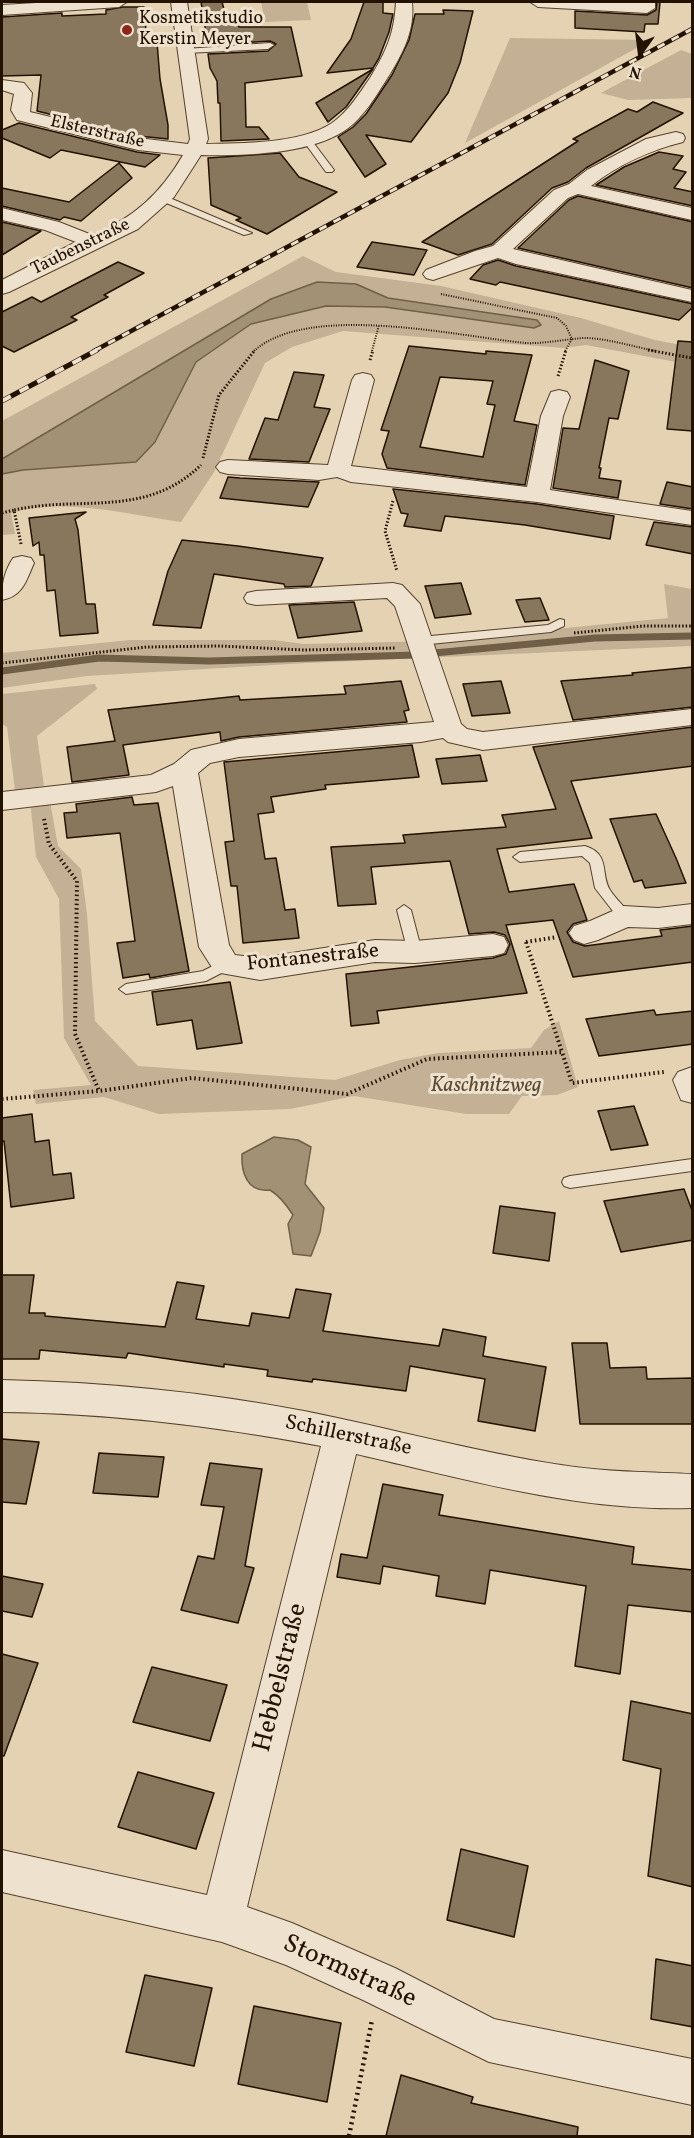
<!DOCTYPE html>
<meta charset="utf-8">
<style>
body{margin:0}
#map{position:relative;width:694px;height:2138px;overflow:hidden;background:#e5d2b3;font-family:Vollkorn,serif}
canvas{display:block}
.frame{position:absolute;inset:0;border:3px solid #231200;pointer-events:none}
.north{position:absolute;left:610px;top:24px;width:60px;height:60px;-webkit-text-stroke:4px #eee2ce;paint-order:stroke;rotate:194deg;font-size:16px;font-weight:700;line-height:24px;text-align:center;color:#231200}
.north::after{content:'';display:block;margin:auto;width:21px;height:27px;background:#231200;clip-path:polygon(50% 0,100% 100%,50% 72%,0 100%)}
</style>
<div id="map">
<canvas width="694" height="2138"></canvas>
<div class="frame"></div>
<div class="north">N</div>
</div>
<script>
const c = document.querySelector('canvas').getContext('2d');
c.lineJoin = 'round';
function fillPath(path, color) {
  c.fillStyle = color;
  c.fill(path, 'evenodd');
}
function strokePath(path, color, width, dash) {
  c.strokeStyle = color;
  c.lineWidth = width;
  c.lineCap = dash ? 'butt' : 'round';
  c.setLineDash(dash || []);
  c.stroke(path);
}
function write(font, color, halo, rows, align = 'center') {
  c.font = font + ' Vollkorn,serif';
  c.lineWidth = 6;
  c.setLineDash([]);
  c.textBaseline = 'middle';
  c.strokeStyle = halo;
  c.fillStyle = color;
  for (const [text, x, y, turn = 0] of rows) {
    c.save();
    c.translate(x, y);
    c.rotate((+turn || 0) * Math.PI / 180);
    c.textAlign = isNaN(turn) ? turn : align;
    if (halo) c.strokeText(text, 0, 0);
    c.fillText(text, 0, 0);
    c.restore();
  }
}
fillPath(new Path2D(`
 M261,2H307L311,20L265,22Z
 M510,38L651,40L465,143Z
 M681,50L692,54V98L628,100L601,93Z
 M303,256L336,272L441,286L581,318L655,340L692,347V365L586,345L563,348L343,331L292,347L265,363L214,472L181,522C125,514 67,497 11,513L15,534L2,535V421Z
 M664,584L692,589V646L307,663L87,676L2,688V653L130,640H274L304,644L433,641L668,618Z
 M95,684L97,689L37,736L44,786L15,790L7,727L2,724V694Z
 M49,796L58,846L81,869L87,914L95,1021L138,1066L335,1080L400,1060L438,1053L531,1048L544,1030L559,1021L578,1087L557,1095L522,1096L509,1114H466L354,1096L290,1109L159,1114L104,1097L36,1104L33,1090L91,1085L64,1038L59,899L36,857L30,800Z`), '#c4b195');
const water = new Path2D(`
 M317,282L356,284L388,298L537,320L541,325L534,328L385,307L326,306L251,324L196,362L155,442L136,462L23,470L2,474V459L271,299Z
 M274,1137L298,1140L311,1147L305,1184L324,1208L320,1232L311,1256L293,1254L288,1224L293,1215C286,1204 280,1196 270,1190C247,1193 241,1172 242,1154Z`);
fillPath(water, '#a39176');
strokePath(water, '#705e47', 1.5);
strokePath(new Path2D(`
 M434,653L595,638L692,636
 M2,671L99,658L209,661L415,655`), '#705e47', 7);
const building = new Path2D(`
 M201,2H222L228,24L238,23L239,27H291L302,76L245,83L246,127H259L269,139L221,141L220,103H218L217,81L210,68L208,54L268,51L276,44L270,41L208,45Z
 M364,2H383V13L393,14L389,32L379,58L373,68L327,73L351,39Z
 M657,2H660L658,24H645L644,32L575,28V11L647,15L656,10Z
 M123,7H144L147,42H157L160,79L168,125V139L138,136L37,111L41,75L2,76V17L62,13V16L106,14V10Z
 M443,10L473,11L460,63L448,93L411,142L366,135L386,164L365,177L338,137L353,127L366,114L392,75L409,40L415,14H444Z
 M373,69L346,107L328,122L316,103Z
 M653,102L683,113L586,168L568,182L552,188L492,244L458,255L422,242L578,141L573,139L628,109L637,112Z
 M19,123L137,152L160,155L145,167L61,150L50,158L2,138V130Z
 M659,152L683,156L673,169L686,172L674,188L693,192V206L596,185L624,167Z
 M280,153L299,177L337,192L267,234L236,220L241,218L211,205L208,158Z
 M119,163L132,178L81,221L64,217L60,220L2,206V188L69,202Z
 M578,196L693,222V288L518,248L569,200Z
 M2,222L41,231L2,255Z
 M372,242L427,250L414,275L357,267Z
 M498,260L516,266L693,304V307L679,320L500,282L496,285L470,279L483,265Z
 M118,262L144,273L104,295L108,297L71,317L77,320L14,352L2,346V312L32,297L41,302Z
 M678,341L693,342V431L667,429Z
 M409,346L486,354V351L532,355L514,421L537,425L525,485L387,468L382,454L389,431L381,430ZM440,377L493,381L487,404L495,405L483,457L420,447Z
 M595,360L629,371L618,419L609,418L599,468H601L599,478L621,481L618,498L553,488L563,428L579,429Z
 M294,372L324,375L314,407L330,409L309,462L249,459L265,418L278,420Z
 M228,477L240,478L319,482L308,507L220,498Z
 M667,482L693,487V509L660,504Z
 M393,489L537,504L614,516L610,539L525,525L445,516L441,531L404,526L408,514L401,513Z
 M86,512L75,519L78,530L86,604H95L98,633L60,636L55,590L47,591L44,555H40L39,542L33,546L29,518Z
 M654,522L693,527V554L646,545Z
 M182,540L238,546L323,558L311,586L285,587L284,584L214,574L201,628L153,625L168,571Z
 M461,583L471,614L435,618L425,586Z
 M540,598L549,620L525,622L516,600Z
 M354,602L362,631L298,638L289,605Z
 M693,667V707L573,720L561,681L633,675L632,673Z
 M401,681L409,710L404,711L407,722L239,737L221,741L220,732L123,745L129,775L72,782L67,747L115,741L108,710L239,696L240,700L346,694L344,686Z
 M501,681L510,713L472,716L463,684Z
 M693,727V766L571,781L592,838L497,849L509,892L574,884L587,920L573,924L567,932L573,942L585,946L662,936L660,930L693,926V962L573,977L553,920L506,925L527,993L377,1011L379,1023L351,1026L346,974L493,958L506,954L510,944L505,935L494,932L469,934L450,861L371,867L376,904L338,906L331,847L405,843L403,835L506,827L502,815L556,809L533,747Z
 M412,745L419,777L325,785L326,789L271,797L274,812L258,814L265,859L276,858L285,910L295,909L299,938L243,943L237,886H231L225,842L234,841L224,762Z
 M480,755L487,781L442,784L436,759Z
 M132,797L134,805L158,803L189,971L150,978L149,974L123,978L117,943L135,941L120,833L67,838L64,813L77,812L76,804Z
 M656,814L676,858L686,883L645,888L642,880L634,882L610,819Z
 M230,982L242,1043L197,1049L192,1020L157,1025L152,992Z
 M654,1010L656,1015L693,1011V1044L599,1056L586,1019Z
 M634,1106L648,1145L611,1150L598,1111Z
 M32,1114L35,1142L49,1140L53,1175L71,1173L74,1198L11,1207L4,1141L2,1142V1118Z
 M684,1189L693,1213V1240L621,1252L604,1201Z
 M500,1206L555,1213L549,1261L493,1253Z
 M2,1275H34L29,1313H45V1316L165,1327L177,1282L204,1286L196,1319L249,1326L252,1313L289,1318L296,1289L331,1294L323,1331L439,1346L443,1329L486,1337L483,1356L546,1367L535,1431L478,1421L485,1379L410,1366L406,1391L313,1379L312,1382L267,1376L268,1370L224,1364V1367L128,1353L126,1358L40,1350L39,1359H2Z
 M572,1343H607L610,1368L646,1367L647,1379L693,1378V1424H580Z
 M2,1439L39,1442L26,1504L2,1502Z
 M99,1453L164,1457L158,1497L93,1493Z
 M210,1463L262,1469L245,1566L254,1568L238,1623L181,1610L198,1556L214,1559L224,1507L201,1505Z
 M383,1484L443,1495L439,1515L634,1547L632,1564L693,1570V1612L628,1605L620,1674L575,1666L586,1586L490,1570L485,1604L436,1596L439,1576L383,1566L380,1584L337,1577L341,1554L367,1558Z
 M2,1576L43,1584L32,1617L2,1611Z
 M2,1654L38,1663L4,1756H2Z
 M152,1667L227,1685L210,1741L133,1722Z
 M631,1701L693,1714V1887L648,1876L661,1769L623,1760Z
 M138,1772L214,1793L196,1849L118,1827Z
 M461,1849L528,1866L514,1937L447,1920Z
 M656,1959L693,1966V2027L651,2019Z
 M145,1975L212,1988L194,2066L126,2052Z
 M254,2006L341,2023L327,2102L238,2084Z
 M401,2075L473,2097L471,2103L578,2127L577,2136H386Z`);
fillPath(building, '#88765d');
strokePath(building, '#231200', 1.5);
const service = new Path2D(`
 M270,43L274,45L268,49L186,53L182,51L186,49Z
 M303,137H309L334,170L332,172H326L302,139Z
 M159,196H165L252,233L244,235L159,200Z
 M560,619L564,620V626L551,632L420,645L414,641L420,637L548,625Z
 M585,846C611,854 600,874 610,890C615,898 623,905 629,913L631,916L629,919H619L595,888L590,863L582,856L520,862L513,857L520,852Z
 M404,905L411,910L422,952L415,957L408,952L397,910Z
 M226,959L233,964L231,968L206,981L126,994L119,989L126,984L203,971Z
 M692,1159V1171L570,1188L564,1186L562,1182L564,1178L570,1176Z`);
const minor = new Path2D(`
 M53,2H127L119,7L2,15V5Z
 M171,2H187L208,139L206,144C243,143 300,144 332,123C348,112 359,94 370,78C387,50 394,34 396,2H412C415,29 404,51 390,74C377,94 364,118 344,131C310,154 242,156 201,155L174,197L138,229L9,292L2,294V280L76,242L45,230L2,220V208L59,222L92,235C133,219 161,193 183,155L138,150L17,120L11,110L14,94L2,90V80L24,83L32,93L30,112L138,138L188,144L190,139Z
 M530,2H655V8L647,13L538,7Z
 M676,132L683,134L685,138L683,142C651,150 617,165 591,186L692,208V220L578,194L568,198L513,249L692,290V302L516,264L498,258L433,280L426,278L423,274L426,270L475,251L493,246L554,190L569,184L587,170L646,139Z
 M363,373L371,375L374,380L351,466L527,487L541,416L551,392L559,390L567,392L570,397L563,416L550,490L692,511V525L537,502L351,482L337,477L319,480L228,474L220,472L216,467L220,462L228,460L328,465L352,380L355,375Z
 M22,556L31,558L34,563C26,581 23,596 2,600C2,584 4,572 13,558Z
 M393,583L402,585L420,604L461,724L467,729L483,732L692,709V725L483,750L448,742L443,738L421,742L239,757L210,763L198,773L229,945L235,955L260,958L375,940L415,941L493,934L504,937L508,945L504,953L493,956L415,963L375,962L260,980L215,972L199,947L173,786L156,792L2,810V792L151,775L174,764L191,750L239,739L434,722L395,606L387,598L256,605L247,603L244,598L247,593L256,591Z
 M692,904V924L658,928L628,927L598,940L584,944L574,940L569,933L574,926L590,921L624,906L658,908Z
 M692,1067V1103L681,1100L673,1080L678,1072Z
 M2,1380C104,1382 204,1392 304,1411C390,1428 475,1452 561,1465C605,1472 648,1472 692,1474V1508C578,1512 466,1479 356,1454L247,1907L292,1923L395,1968L494,2019L692,2059V2105L489,2062L363,2000L286,1965L222,1942L2,1892V1850L207,1895L321,1446C215,1426 109,1413 2,1412Z`);
strokePath(service, '#54422d', 2);
strokePath(minor, '#54422d', 2);
strokePath(new Path2D(`
 M441,294L557,318L566,326L572,339L565,351
 M254,351C308,302 457,336 525,343C545,344 565,339 584,338C607,338 634,347 656,351
 M372,351L379,325`), '#231200', 2, [1, 1.5]);
strokePath(new Path2D(`
 M648,350L692,358
 M370,360L373,350
 M558,376L566,350
 M203,458L219,395L255,350
 M393,501L385,531L397,571
 M2,513L14,510
 M21,544L14,510C81,495 145,519 201,465
 M574,633L643,626H692
 M2,663L147,647L220,646L304,650L396,648`), '#231200', 3, [1.5, 2]);
strokePath(new Path2D(`
 M44,819L49,844L77,881L75,1034L99,1091
 M526,942L562,1052
 M526,942L557,937
 M2,1099L99,1091L192,1078L347,1094L427,1059L562,1052L572,1083L664,1072`), '#231200', 4, [1.5, 3]);
strokePath(new Path2D(`
 M349,2136L372,2020`), '#231200', 4.5, [2, 4]);
fillPath(service, '#eee2ce');
fillPath(minor, '#eee2ce');
const railFar1 = new Path2D(`
 M94,351L692,29`);
const rail = new Path2D(`
 M2,401L97,350`);
strokePath(railFar1, '#231200', 4.5);
strokePath(rail, '#231200', 5);
strokePath(railFar1, '#eee2ce', 3, [8]);
strokePath(rail, '#eee2ce', 4, [10]);
for (const [x, y, r, color] of [
 [127,30,6,"#8f2418"]
]) {
  const dot = new Path2D();
  dot.arc(x, y, r, 0, 2 * Math.PI);
  c.fillStyle = color;
  c.fill(dot);
  strokePath(dot, '#eee2ce', 2);
}
write('18px', '#231200', '#eee2ce', [
 ["Kosmetikstudio",139,20],
 ["Kerstin Meyer",139,41]
], 'left');
write('18px', '#231200', '#eee2ce', [
 ["Elsterstraße",97,133,13],
 ["Taubenstraße",81,248,-26]
]);
write('21px', '#231200', '#eee2ce', [
 ["Fontanestraße",313,959,-6],
 ["Schillerstraße",348,1437,12]
]);
write('italic 21px', '#5b4a34', '#eee2ce', [
 ["Kaschnitzweg",486,1087]
]);
write('26px', '#231200', '#eee2ce', [
 ["Hebbelstraße",282,1678,-76],
 ["Stormstraße",349,1973,24]
]);
</script>
